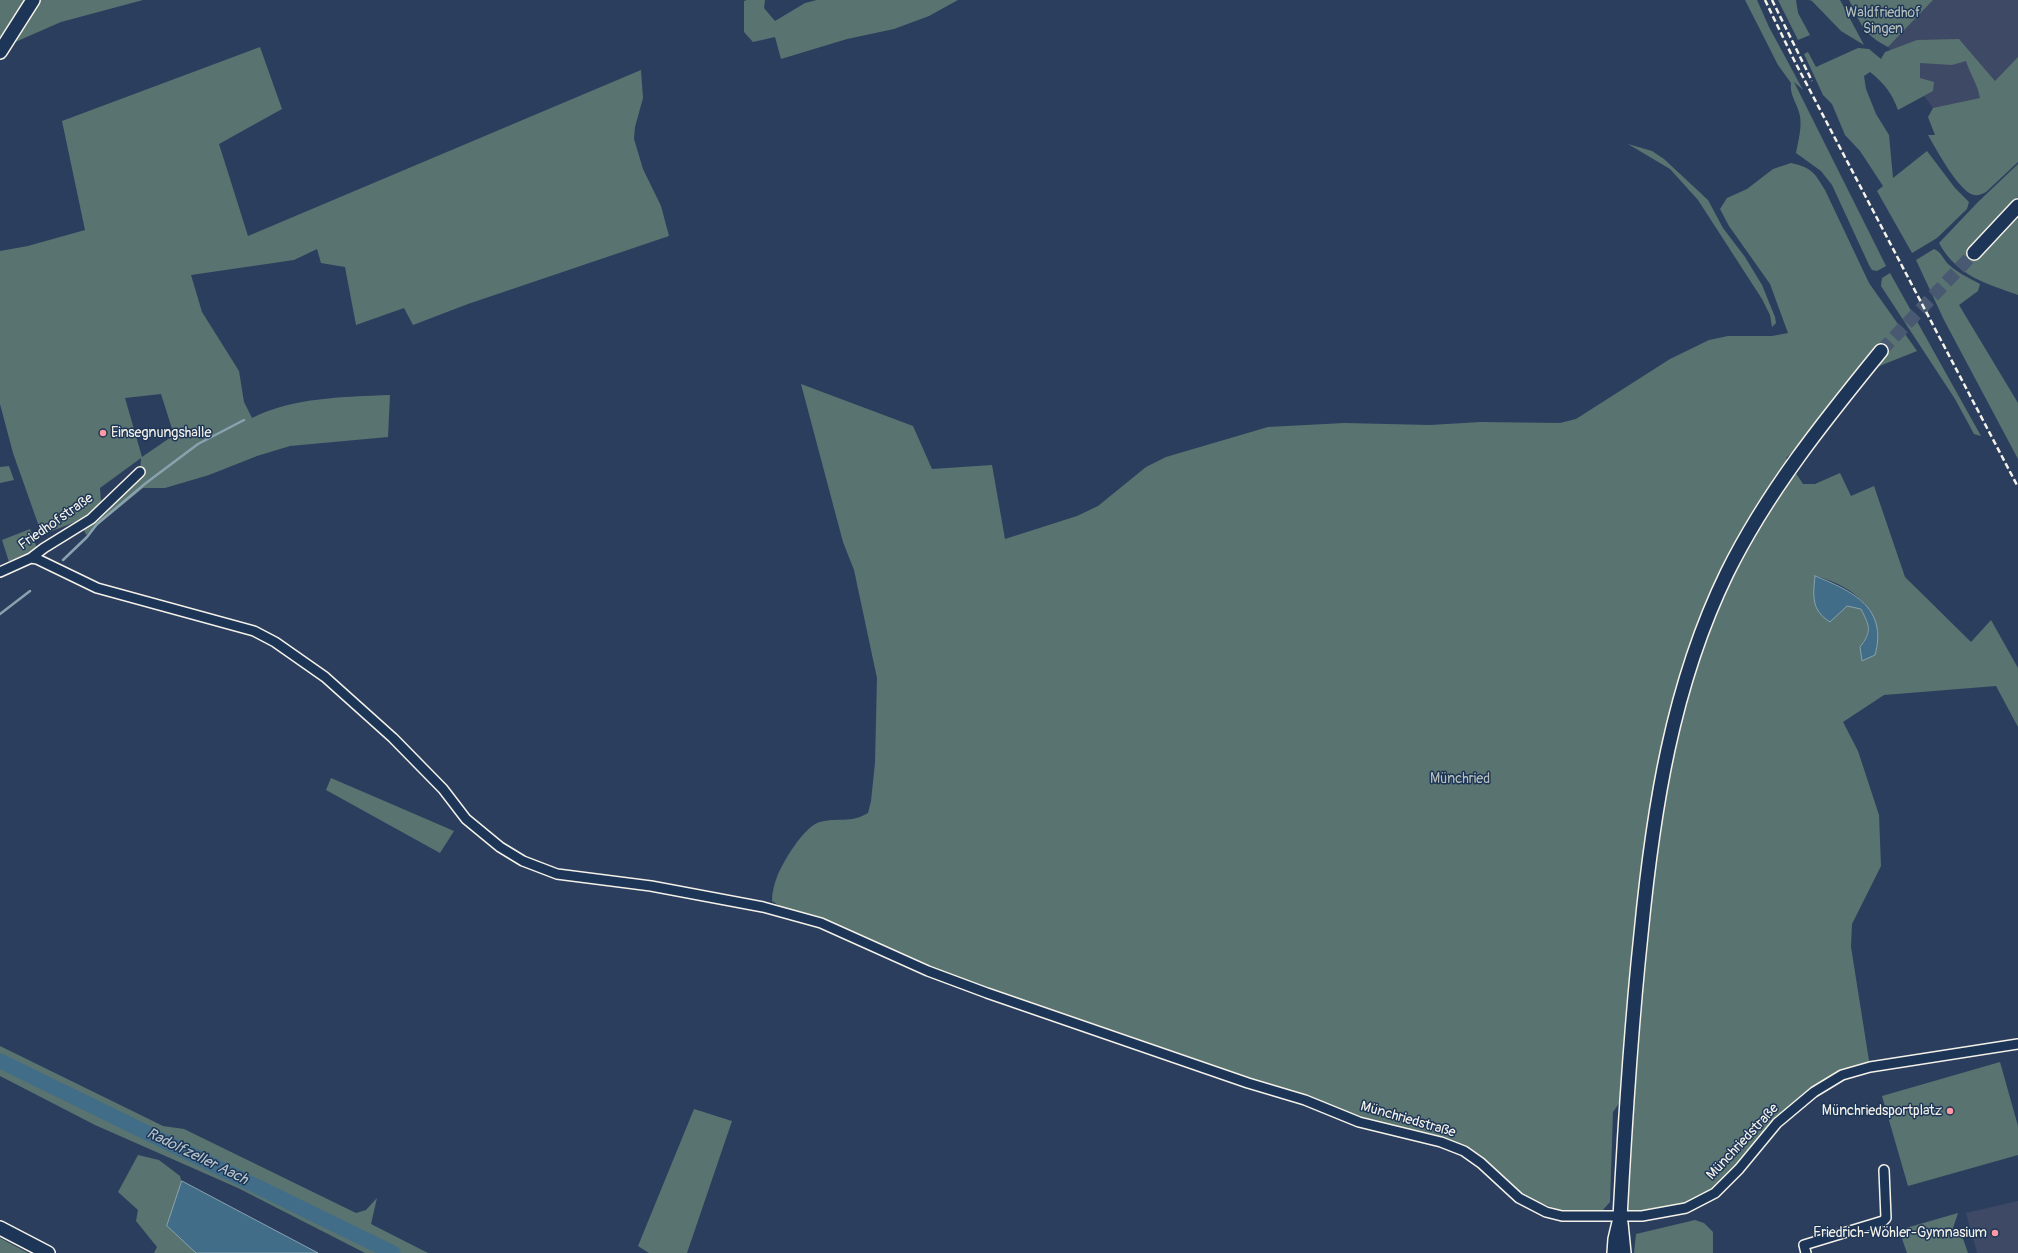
<!DOCTYPE html>
<meta charset="utf-8">
<style>
body{margin:0}
canvas{display:block;background:#2c3e5d}
</style>
<canvas width="2018" height="1253"></canvas>
<script>
const c = document.querySelector('canvas').getContext('2d');
c.lineJoin = 'round';
function fillPath(path, color) {
  c.fillStyle = color;
  c.fill(path, 'evenodd');
}
function strokePath(path, color, width, dash) {
  c.strokeStyle = color;
  c.lineWidth = width;
  c.lineCap = dash ? 'butt' : 'round';
  c.setLineDash(dash || []);
  c.stroke(path);
}
function write(font, color, halo, rows, align = 'center') {
  c.font = font + ' Pangolin,sans-serif';
  c.lineWidth = 3;
  c.setLineDash([]);
  c.textBaseline = 'middle';
  c.strokeStyle = halo;
  c.fillStyle = color;
  for (const [text, x, y, turn = 0] of rows) {
    c.save();
    c.translate(x, y);
    c.rotate((+turn || 0) * Math.PI / 180);
    c.textAlign = isNaN(turn) ? turn : align;
    if (halo) c.strokeText(text, 0, 0);
    c.fillText(text, 0, 0);
    c.restore();
  }
}
fillPath(new Path2D(`
 M1933,0H2018V110L1933,108L1888,47Z
 M2018,1201V1253H1977L1966,1213Z`), '#3e4965');
fillPath(new Path2D(`
 M0,0H143L61,22L13,43L0,52Z
 M747,0H765L764,8L775,21L805,3L817,0H958L929,16L894,29L847,39L781,59L775,37L753,42L744,32V1Z
 M1745,0H1757L1769,27L1803,90L1794,82L1886,266L1877,271L1872,270L1869,265L1832,185L1821,171L1796,153C1798,141 1802,129 1800,116C1798,105 1789,94 1791,83L1778,65Z
 M1778,0H1796L1798,13L1810,35L1798,40Z
 M1809,0H1840L1864,45L1841,31L1812,1Z
 M1849,0H1933L1888,47C1863,34 1861,24 1849,0Z
 M1959,39L1995,81L2018,57V162L1986,192C1982,194 1978,196 1974,195C1959,192 1936,149 1928,135H1935L1928,117L1933,108L1980,98C1978,85 1970,74 1966,61L1952,65L1920,63V78L1934,82L1933,91L1898,110C1892,93 1884,83 1870,72L1864,76L1866,89L1876,114L1889,135L1893,178L1927,151L1955,188L1969,202L1967,209L1937,238L1912,253L1877,191L1883,186L1860,151L1845,135L1832,104L1823,95L1804,54L1808,52L1816,67L1858,48L1869,49L1881,59L1885,52L1917,40Z
 M260,47L282,109L219,144L248,236L641,70L643,98L635,127L634,139L643,169L661,206L669,236L468,304L413,325L404,308L356,325L345,267L321,263L317,249L294,260L191,275L202,312L239,371L244,402L252,418C294,397 344,397 390,395L388,437L290,446L257,456L209,475L165,488H143L86,535L82,524L140,472L141,458L100,488L101,502L85,518L42,535L13,453L0,404V251L28,246L85,230L62,121ZM161,394L174,435L142,457L125,398Z
 M1628,144L1652,151L1664,159L1708,200L1723,228L1745,257L1762,285L1775,317L1776,323L1772,327L1770,315L1762,299L1698,200L1670,169Z
 M1791,163C1812,168 1814,172 1825,190L1869,283L1917,351L1877,367L1882,358L1873,351L1799,446L1786,458L1803,484H1815L1840,473L1851,496L1874,486L1905,577L1971,642L1991,620L2018,668V727L1996,686L1884,695L1843,722L1858,751L1879,815L1881,866L1852,924L1851,947L1870,1067L1842,1075L1777,1123L1715,1193L1686,1208L1620,1218L1627,1092L1613,1112L1610,1202L1602,1211L1565,1212L1522,1196L1465,1150L1391,1129L928,970L843,927L780,906L772,901C772,892 774,885 777,877C782,863 805,825 820,822C838,817 850,824 868,813L871,801L875,763L877,678L854,570L843,542L801,384L913,426L932,469L992,465L1005,539L1077,516L1098,506L1146,467L1166,457L1268,427L1344,423L1430,425L1481,422L1560,423L1576,419L1670,359L1709,340L1728,336H1772L1788,333L1770,284L1729,226L1720,209L1727,198L1747,189L1773,169ZM1815,576C1854,586 1887,612 1875,655L1860,647C1872,630 1870,627 1861,609L1847,605L1830,622Z
 M2018,164V197L1969,247L1980,258L2018,218V295C1985,283 1957,276 1939,243L1978,202Z
 M1934,249C1941,252 1943,258 1947,263C1956,272 1969,278 1980,284L1978,291L1959,305L2018,403V459L1944,320L1916,260Z
 M1890,273L1981,436L1974,434L1955,399L1881,286L1882,278Z
 M9,466L14,480L0,483V467Z
 M30,529L36,545L35,551L26,557L9,562L2,540Z
 M331,778L454,831L440,853L326,790Z
 M0,1046L163,1126L184,1129L356,1213L366,1210L377,1198L371,1224L428,1253H365L238,1188L95,1125L0,1076Z
 M2000,1062L2018,1126V1155L1908,1186L1882,1096Z
 M694,1109L732,1121L687,1253H649L638,1246Z
 M138,1155L159,1160L180,1176L200,1253H154L157,1247L136,1221L138,1210L118,1192Z
 M1958,1213L1952,1231L1962,1236L1968,1253H1907L1899,1230Z
 M1695,1220L1704,1223L1713,1232V1253H1634L1636,1234Z
 M0,1238L28,1253H0Z`), '#597370');
const water = new Path2D(`
 M1815,576C1853,591 1888,608 1875,655L1862,661L1860,647C1872,631 1870,627 1861,609L1847,606L1830,622C1811,610 1813,596 1815,576Z
 M182,1181L318,1253H196L167,1226Z`);
fillPath(water, '#426d89');
strokePath(water, '#89a2af', 1);
strokePath(new Path2D(`
 M63,560L87,537L97,524L146,483L198,444L244,420
 M0,614L30,591`), '#89a2af', 2.5);
strokePath(new Path2D(`
 M0,1061L393,1253`), '#426d89', 15);
strokePath(new Path2D(`
 M1881,351L1974,253`), '#4a5972', 13, [13, 6]);
const minor = new Path2D(`
 M31,558L37,559L97,588L254,631L275,642L325,677L393,738L443,789L466,819L500,847L523,861L557,874L651,886L763,907L821,923L928,971L987,993L1248,1083L1305,1100L1359,1122L1441,1142L1464,1151L1481,1163L1519,1198L1546,1212L1562,1216H1642L1686,1208L1715,1193L1739,1169L1777,1123L1814,1092L1842,1075L1870,1067L2018,1044
 M0,572L31,558L44,548L91,519L140,472
 M1806,1253L1804,1245L1883,1221L1886,1218L1884,1170`);
const secondary = new Path2D(`
 M0,52L33,0
 M1974,253L2018,206
 M1621,1223L1624,1253
 M0,1228L48,1253
 M1614,1253L1615,1239L1620,1218C1625,1123 1631,1028 1641,934C1653,811 1672,686 1727,573C1767,492 1824,421 1881,351`);
strokePath(minor, '#f4f1e8', 12);
strokePath(secondary, '#f4f1e8', 16);
strokePath(minor, '#1d3557', 9);
strokePath(secondary, '#1d3557', 13);
strokePath(new Path2D(`
 M1765,0L1794,60L2018,487
 M1772,0L1812,81`), '#f4f1e8', 2.5, [6, 3]);
for (const [x, y, r, color] of [
 [103,433,4,"#ff9aa2"],
 [1950,1111,4,"#ff9aa2"],
 [1995,1233,4,"#ff9aa2"]
]) {
  const dot = new Path2D();
  dot.arc(x, y, r, 0, 2 * Math.PI);
  c.fillStyle = color;
  c.fill(dot);
  strokePath(dot, '#1d3557', 1.5);
}
write('14px', '#b6bfb8', '#1d3557', [
 ["Waldfriedhof",1883,13],
 ["Singen",1883,29],
 ["Münchried",1460,779]
]);
write('14px', '#f4f1e8', '#1d3557', [
 ["Einsegnungshalle",111,433,"left"],
 ["Münchriedsportplatz",1942,1111],
 ["Friedrich-Wöhler-Gymnasium",1987,1233]
], 'right');
write('14px', '#f4f1e8', '#1d3557', [
 ["Friedhofstraße",56,522,-35],
 ["Münchriedstraße",1408,1120,16],
 ["Münchriedstraße",1743,1142,-47]
]);
write('italic 15px', '#b6c3c7', '#1d3557', [
 ["Radolfzeller Aach",197,1157,26]
]);
</script>
